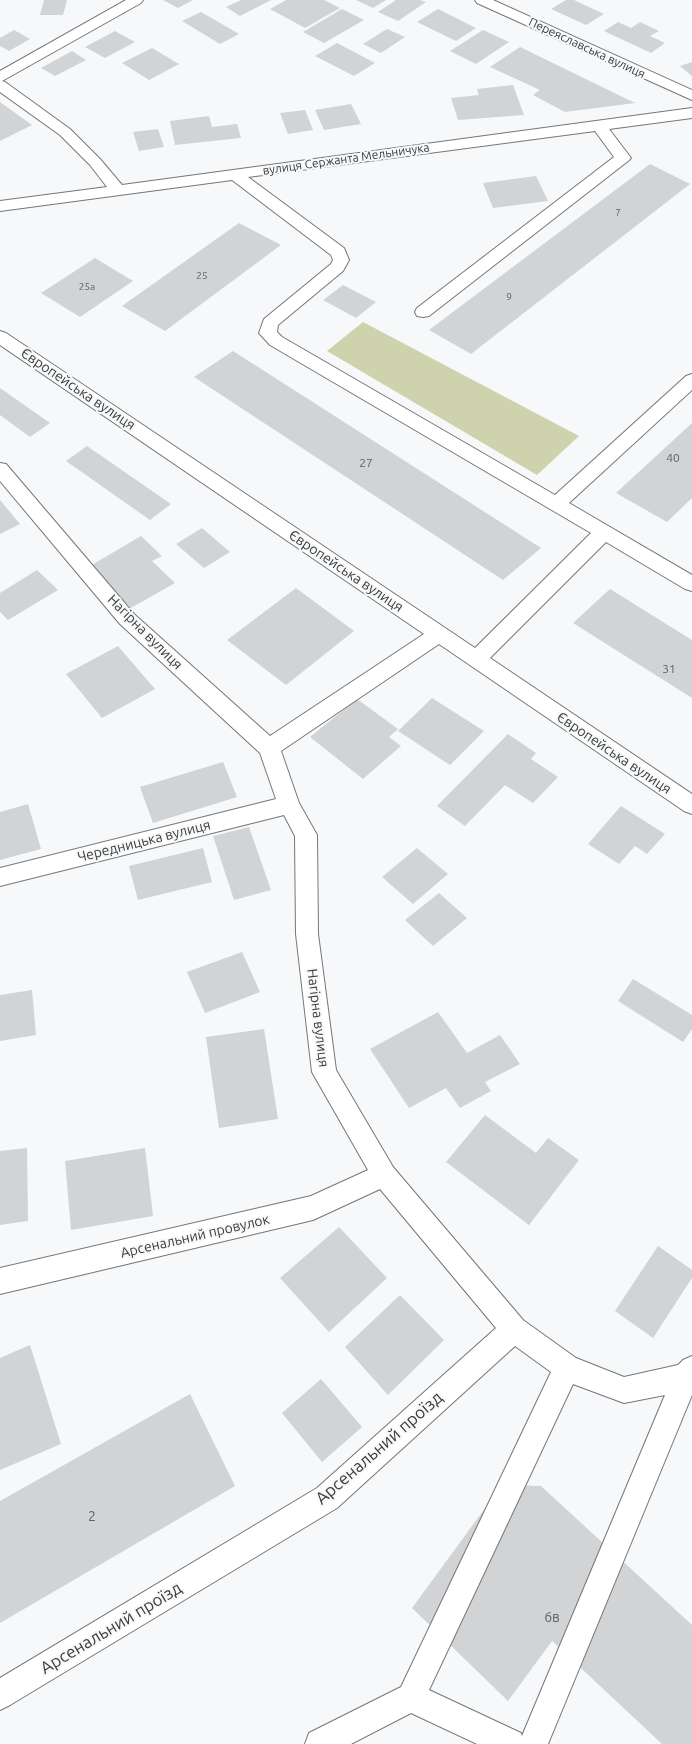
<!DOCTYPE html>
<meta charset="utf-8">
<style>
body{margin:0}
canvas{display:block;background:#f6f8fa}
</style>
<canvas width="692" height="1744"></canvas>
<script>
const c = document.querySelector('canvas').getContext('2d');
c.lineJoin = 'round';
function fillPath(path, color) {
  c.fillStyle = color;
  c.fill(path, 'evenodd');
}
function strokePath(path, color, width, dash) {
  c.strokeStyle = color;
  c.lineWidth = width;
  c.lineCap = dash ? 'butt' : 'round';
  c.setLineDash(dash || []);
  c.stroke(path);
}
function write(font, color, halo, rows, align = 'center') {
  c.font = font + ' Ubuntu,sans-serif';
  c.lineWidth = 4;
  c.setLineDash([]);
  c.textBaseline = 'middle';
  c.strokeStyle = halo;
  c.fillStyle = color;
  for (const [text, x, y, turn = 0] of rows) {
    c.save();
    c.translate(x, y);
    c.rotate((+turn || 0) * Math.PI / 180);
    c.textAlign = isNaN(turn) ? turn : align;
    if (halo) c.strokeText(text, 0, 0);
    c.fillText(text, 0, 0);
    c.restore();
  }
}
fillPath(new Path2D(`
 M363,322L579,436L537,475L327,351Z`), '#ced2ad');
fillPath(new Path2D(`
 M44,0H67L63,15H40Z
 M163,0H193L178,8Z
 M241,0H271L240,16L226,7Z
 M286,0H324L340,8L305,28L270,9Z
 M356,0H386L373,8Z
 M396,0H420L426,2L398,21L378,12Z
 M566,0H574L604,14L586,25L551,9Z
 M342,9L364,20L324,43L303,32Z
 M438,9L476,28L456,41L417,22Z
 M201,12L239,34L220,44L182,21Z
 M618,22L631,28L640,22L659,31L650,36L665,43L651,53L604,31Z
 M387,29L405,37L381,53L363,44Z
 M14,30L30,39L9,51L0,46V38Z
 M483,30L509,42L476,64L450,51Z
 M115,31L135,42L105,58L85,47Z
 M337,43L375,63L354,76L315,56Z
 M520,47L635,103L565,112L533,95L540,90L490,67Z
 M152,48L179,64L149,80L122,63Z
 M72,51L86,60L55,76L41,68Z
 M692,62V76L680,66Z
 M513,85L524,115L458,120L451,98L479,95L477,89Z
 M0,102L32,125L0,141Z
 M351,104L361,124L324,130L315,110Z
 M305,110L313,130L288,134L280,113Z
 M209,116L212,127L237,124L241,138L175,145L170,121Z
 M158,129L164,147L139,151L133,132Z
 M650,164L690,184L471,354L429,330Z
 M536,176L548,201L493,208L483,183Z
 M239,223L281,245L165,331L122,306Z
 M95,258L133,281L80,317L41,293Z
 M343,285L376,302L356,318L323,300Z
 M233,351L541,548L503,580L194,377Z
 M0,388L50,423L30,437L0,415Z
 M692,423V498L667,522L616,493Z
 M87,446L171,504L150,520L66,461Z
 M0,500L20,524L0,534Z
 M202,528L230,552L204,568L176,544Z
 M141,536L162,556L152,561L175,583L131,608L90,566Z
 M37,570L58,590L8,620L0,612V593Z
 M296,588L354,631L286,685L227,640Z
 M610,589L692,640V698L573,623Z
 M118,646L155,689L102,718L66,674Z
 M432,698L484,731L450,765L398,731Z
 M357,699L398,729L389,737L401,746L363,779L310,737Z
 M508,734L536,753L531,759L558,777L533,803L505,785L465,826L437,806Z
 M223,762L237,797L153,823L140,787Z
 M28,804L41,849L0,860V812Z
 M621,806L665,834L647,854L635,846L619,864L588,844Z
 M249,827L271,890L234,900L213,836Z
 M203,848L212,882L138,900L129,866Z
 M417,848L448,874L413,904L382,877Z
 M439,893L467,918L433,946L405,920Z
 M242,952L260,992L205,1013L187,972Z
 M633,979L692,1015V1029L683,1042L618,1001Z
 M32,990L36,1035L0,1041V995Z
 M438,1012L467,1053L500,1035L520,1064L485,1082L491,1091L460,1108L446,1088L409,1108L370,1049Z
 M264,1029L278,1119L219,1128L206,1037Z
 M485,1115L536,1153L548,1138L579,1160L529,1225L446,1162Z
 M27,1148L28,1221L0,1225V1151Z
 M145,1148L153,1216L71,1230L65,1161Z
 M339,1227L387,1278L329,1332L280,1278Z
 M658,1246L692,1270V1278L653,1338L615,1311Z
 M400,1295L444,1340L388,1395L345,1347Z
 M30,1345L61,1444L0,1470V1358Z
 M321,1379L362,1427L322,1462L282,1413Z
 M190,1394L235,1486L0,1623V1501Z
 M502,1485L541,1486L692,1625V1744H662L552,1641L508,1701L412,1608Z`), '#d1d3d5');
const minor = new Path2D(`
 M126,0H143L141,3L2,81L5,82L70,129L100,159L122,185L692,108V118L609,129L631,158L628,161L429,316L423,317L417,316L415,312L417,308L614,157L595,131L248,177L344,248L349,260L343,271L278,325L277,332L282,337L555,495L686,376L692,374V390L569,503L692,575V591L685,589L606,542L490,658L692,794V814L684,811L439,644L281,751L299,803L317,835L318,934L336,1070L393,1167L523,1320L576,1358L624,1377L678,1365L683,1360L692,1356V1395L548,1744H477L411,1713L351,1744H305L309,1733L401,1687L551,1372L515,1346L337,1508L10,1705L0,1710V1678L317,1488L496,1328L380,1189L313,1220L0,1294V1268L311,1196L368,1170L312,1072L296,934L295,836L284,815L0,886V868L276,799L260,753L120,624L0,481V463L6,464L134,614L270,736L424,634L0,345V331L6,333L475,648L591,533L270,345L259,333L264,319L331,264L333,260L331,255L232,180L0,211V201L107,187L90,165L60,135L0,92V71ZM573,1384L624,1403L665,1395L522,1736L521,1733L429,1690Z
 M475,0H493L692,90V100L477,3Z`);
strokePath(minor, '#757678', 2);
fillPath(minor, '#fff');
write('10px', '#606162', null, [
 ["7",618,213],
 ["25",202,276],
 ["25а",87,287],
 ["9",509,297]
]);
write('12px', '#3a3b3b', '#f6f8fa', [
 ["Переяславська вулиця",587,48,25],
 ["вулиця Сержанта Мельничука",346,159,-8]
]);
write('12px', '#606162', null, [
 ["40",673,458],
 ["27",366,463],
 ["31",669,669]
]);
write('14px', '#3a3b3b', '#f6f8fa', [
 ["Європейська вулиця",78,389,34],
 ["Європейська вулиця",346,571,34],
 ["Нагірна вулиця",145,632,45],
 ["Європейська вулиця",614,753,34],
 ["Чередницька вулиця",144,841,-14],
 ["Нагірна вулиця",318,1018,83],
 ["Арсенальний провулок",195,1236,-13]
]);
write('14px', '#606162', null, [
 ["2",92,1516],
 ["6в",552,1617]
]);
write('17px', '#3a3b3b', '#f6f8fa', [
 ["Арсенальний проїзд",379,1448,-41],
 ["Арсенальний проїзд",111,1628,-31]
]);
</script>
